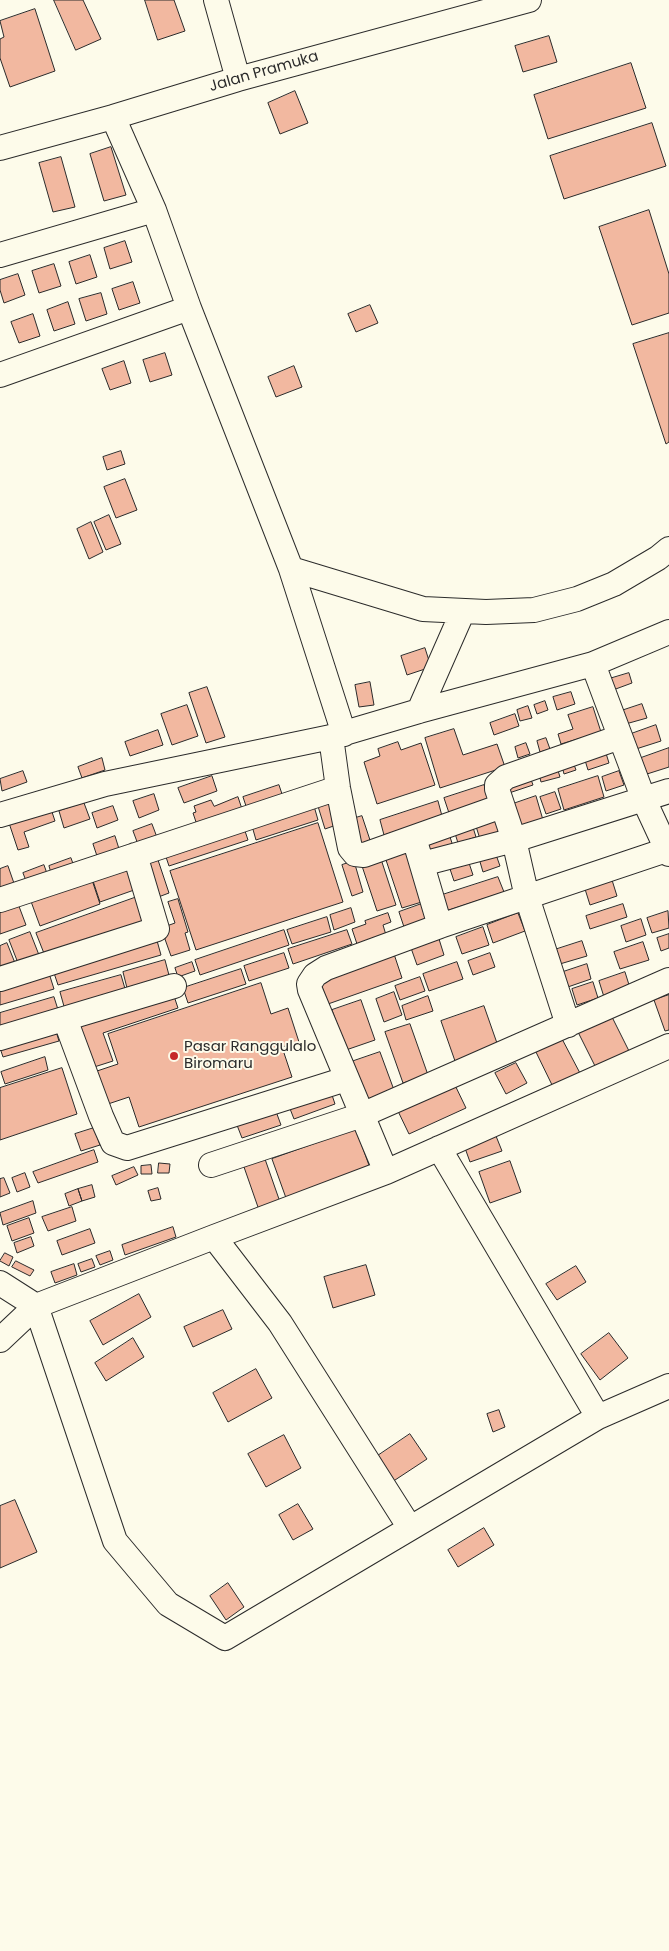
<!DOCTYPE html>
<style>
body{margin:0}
canvas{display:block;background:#fdfbea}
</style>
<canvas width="669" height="1951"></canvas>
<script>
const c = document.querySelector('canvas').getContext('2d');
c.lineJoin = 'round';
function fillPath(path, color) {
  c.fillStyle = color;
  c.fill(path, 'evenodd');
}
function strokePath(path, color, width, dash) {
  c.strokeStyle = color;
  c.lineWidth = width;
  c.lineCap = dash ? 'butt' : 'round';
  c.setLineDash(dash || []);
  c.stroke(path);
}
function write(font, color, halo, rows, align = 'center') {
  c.font = font + ' Poppins,sans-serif';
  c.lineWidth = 4;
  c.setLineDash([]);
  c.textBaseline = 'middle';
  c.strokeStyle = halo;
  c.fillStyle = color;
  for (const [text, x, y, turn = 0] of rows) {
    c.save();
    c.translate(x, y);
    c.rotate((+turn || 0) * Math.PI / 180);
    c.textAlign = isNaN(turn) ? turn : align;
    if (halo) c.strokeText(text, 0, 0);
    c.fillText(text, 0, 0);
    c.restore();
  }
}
const building = new Path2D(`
 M54,0H83L101,39L76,50Z
 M145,0H174L185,31L158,40Z
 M35,9L55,71L10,87L0,58V39L4,37L0,21Z
 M549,36L557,62L523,72L515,46Z
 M631,63L646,108L548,139L534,95Z
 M295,91L308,123L280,134L268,103Z
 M652,123L666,166L564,199L550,156Z
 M111,147L126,195L104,201L90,154Z
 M61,157L75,207L53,212L39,163Z
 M649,210L669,274V313L632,325L599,227Z
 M125,241L132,262L110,269L104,248Z
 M90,255L97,277L76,284L69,262Z
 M54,264L61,286L39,293L32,271Z
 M18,274L25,295L4,303L0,290V280Z
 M133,282L140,303L119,310L112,289Z
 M101,293L107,314L86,321L79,299Z
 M68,302L75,324L54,331L47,310Z
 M370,305L378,323L356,332L348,314Z
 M33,314L40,336L19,343L11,322Z
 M669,333V442L666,444L633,344Z
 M165,353L172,375L150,382L143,360Z
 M124,361L131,383L110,390L102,369Z
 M294,366L302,387L276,397L268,377Z
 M121,451L125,464L107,470L103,457Z
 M125,479L137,510L116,518L104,487Z
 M109,515L121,544L106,550L94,522Z
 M91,522L103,552L89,559L77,529Z
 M425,648L431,667L407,675L401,656Z
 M629,673L632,683L613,690L609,679Z
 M370,682L374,705L359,707L355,685Z
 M207,687L225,737L206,743L189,693Z
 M571,692L575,704L557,710L553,697Z
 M545,701L548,710L537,714L534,705Z
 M642,704L647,718L622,725L618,712Z
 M187,705L198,736L172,745L161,714Z
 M528,706L532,718L520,721L517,710Z
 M593,707L601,732L561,744L558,734L573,729L568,715Z
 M515,714L519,726L494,735L490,723Z
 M656,725L661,741L636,749L631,734Z
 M454,729L463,755L497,744L505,767L440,788L425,738Z
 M158,730L163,745L130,756L125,742Z
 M546,738L550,749L540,752L537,741Z
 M398,742L401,750L421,743L435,785L377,804L364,762L380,756L378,749Z
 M526,743L530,754L518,758L515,747Z
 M669,748V767L647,774L641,758Z
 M605,750L609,763L588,770L584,757Z
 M102,758L105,770L82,778L78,767Z
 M573,762L576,770L564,774L562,766Z
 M556,764L560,777L541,782L538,770Z
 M23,771L27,782L2,791L0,779Z
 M619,771L624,785L606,791L602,777Z
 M529,774L533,785L509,793L505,782Z
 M212,776L217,791L184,803L178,788Z
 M598,776L604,797L564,810L558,789Z
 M279,785L284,800L248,812L243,797Z
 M484,785L489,800L449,813L444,798Z
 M555,792L561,809L546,814L540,797Z
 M154,794L159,810L139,818L133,801Z
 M536,796L543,820L517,829L510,805Z
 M238,797L243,812L198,828L193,813L196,812L194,806L211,800L214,806Z
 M333,798L342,823L325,829L317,803Z
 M438,801L442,816L384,835L380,820Z
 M84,803L90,819L64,828L59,811Z
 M113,806L118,820L97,828L92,813Z
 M314,806L318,820L256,840L252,826Z
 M51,809L55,821L24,832L29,847L18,850L9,823Z
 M497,812L503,831L480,839L474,820Z
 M362,816L370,840L358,845L349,820Z
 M471,821L476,837L458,843L453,827Z
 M318,823L343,902L196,950L170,871Z
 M152,824L158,840L139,847L133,831Z
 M244,828L248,840L169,866L165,854Z
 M447,828L453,846L430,854L424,836Z
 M115,836L120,852L98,859L93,844Z
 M406,844L425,901L402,908L383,851Z
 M494,849L500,866L483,872L478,855Z
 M379,853L396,905L377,911L360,860Z
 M71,858L76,872L53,880L49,866Z
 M158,860L169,893L153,899L143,865Z
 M468,860L473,875L454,881L449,866Z
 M354,861L363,892L352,896L342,865Z
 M128,864L137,889L100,902L92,878Z
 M44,865L49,879L28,886L23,873Z
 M8,866L16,889L0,892V869Z
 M90,874L100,904L40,926L29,896Z
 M498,877L504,892L443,912L439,896Z
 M612,880L617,896L590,905L585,889Z
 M137,897L148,924L47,961L36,933Z
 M178,899L188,932L185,933L190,950L171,956L161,928L175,923L168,902Z
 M17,901L26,925L0,934V907Z
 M427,902L432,918L404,927L399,912Z
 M623,904L627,917L590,929L586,916Z
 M351,908L355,922L334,930L330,915Z
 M668,911L669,928L652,933L647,918Z
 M388,913L391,922L383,925L386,935L357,944L352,929L366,924L365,921Z
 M518,913L525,931L493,943L487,925Z
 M327,917L331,932L292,944L287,930Z
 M641,919L646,935L626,942L621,926Z
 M483,927L489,945L462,954L456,937Z
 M284,930L289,945L200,975L195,960Z
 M347,930L352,944L293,964L288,949Z
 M30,932L39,955L18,963L9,940Z
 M669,934V948L661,951L657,938Z
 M156,937L161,955L58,985L52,967Z
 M439,939L444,955L417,965L411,948Z
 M582,941L587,956L553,966L548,952Z
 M643,942L649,960L620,969L614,952Z
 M7,943L15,963L0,969V946Z
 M284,953L289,968L249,981L244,966Z
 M490,953L495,967L473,975L468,961Z
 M394,954L402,978L328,1004L320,981Z
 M165,960L170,979L128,992L123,972Z
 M192,962L195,971L178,977L175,968Z
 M457,962L463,979L429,991L423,974Z
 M587,964L591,979L562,989L557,974Z
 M241,969L246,984L188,1003L183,988Z
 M48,970L54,989L0,1005V984Z
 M625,972L630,988L604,997L599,981Z
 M121,975L126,992L65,1010L60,992Z
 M420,977L425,991L400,1000L395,986Z
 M593,982L598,998L577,1005L572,989Z
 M261,983L271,1014L288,1008L299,1042L282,1047L292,1077L139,1127L129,1097L108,1104L97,1071L118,1064L108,1034Z
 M394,992L402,1015L384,1022L376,999Z
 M173,993L178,1008L103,1033L113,1061L91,1068L77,1026Z
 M669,995V1030L665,1031L654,1000Z
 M428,996L433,1011L406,1020L402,1006Z
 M54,997L60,1016L0,1034V1013Z
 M361,1000L375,1040L346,1050L332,1010Z
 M484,1006L498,1046L455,1061L441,1021Z
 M609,1011L629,1051L596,1068L576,1028Z
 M410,1024L428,1075L403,1083L385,1032Z
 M55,1028L59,1041L3,1057L0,1048Z
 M561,1037L581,1075L554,1089L535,1050Z
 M380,1052L394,1090L362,1101L348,1063Z
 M45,1057L48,1070L5,1084L1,1072Z
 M516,1063L527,1083L506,1094L495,1073Z
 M62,1068L77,1114L0,1140V1088Z
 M453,1081L466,1108L409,1134L396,1107Z
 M329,1086L335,1104L294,1119L287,1101Z
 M274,1106L281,1125L242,1138L235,1120Z
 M94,1128L100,1145L81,1151L75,1134Z
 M356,1129L370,1168L286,1198L272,1159Z
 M496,1136L502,1151L470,1162L465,1148Z
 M94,1150L98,1162L38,1183L33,1172Z
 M265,1159L280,1202L259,1210L244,1167Z
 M510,1161L521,1192L490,1203L479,1172Z
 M159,1163L170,1164L169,1173H158Z
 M151,1165L152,1174H141V1166Z
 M134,1167L138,1175L116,1185L112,1176Z
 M25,1173L30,1187L17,1192L12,1178Z
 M4,1178L10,1193L0,1197V1179Z
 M92,1185L95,1197L82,1201L78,1189Z
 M158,1188L161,1199L151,1201L148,1191Z
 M78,1189L82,1201L69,1206L65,1194Z
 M33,1201L36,1213L3,1225L0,1213Z
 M72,1207L76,1221L48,1231L42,1217Z
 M29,1218L34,1233L12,1241L7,1226Z
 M173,1227L176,1237L125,1255L122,1245Z
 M90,1229L95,1243L62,1255L57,1241Z
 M31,1237L34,1246L17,1253L14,1243Z
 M110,1251L113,1260L100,1265L96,1256Z
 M5,1253L13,1257L9,1266L0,1261Z
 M92,1259L95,1267L81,1272L78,1264Z
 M16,1261L34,1270L30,1276L12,1267Z
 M74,1264L77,1275L55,1283L51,1272Z
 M366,1265L375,1295L333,1308L324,1277Z
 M576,1266L586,1282L557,1300L546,1284Z
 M139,1294L151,1317L103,1345L90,1321Z
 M223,1310L232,1329L193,1347L184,1327Z
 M609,1333L628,1358L600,1380L581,1354Z
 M133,1338L144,1357L106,1381L95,1363Z
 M256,1369L272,1398L228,1422L213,1393Z
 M499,1410L505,1427L493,1432L487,1414Z
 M410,1434L427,1459L392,1482L376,1457Z
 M284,1435L301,1468L266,1487L248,1454Z
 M15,1500L37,1552L0,1568V1506Z
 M298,1504L313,1529L293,1540L279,1515Z
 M484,1528L494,1545L458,1567L448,1550Z
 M228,1583L244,1607L226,1620L210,1596Z`);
fillPath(building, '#f2b8a0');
strokePath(building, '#2b2b2b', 1);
const minor = new Path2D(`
 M216,0L238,79
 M113,117L154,210L189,308L291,569L423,609L486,612L534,610L577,599L614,584L658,558L669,549
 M0,148L113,117L238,79L529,0
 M0,255L154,210
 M0,375L189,308
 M291,569L344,734
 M593,664L644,800L669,854
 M419,711L463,611
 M331,737L338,788L350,848L355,854L364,855L502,806
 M0,815L105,784L331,737L419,711L593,664L669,632
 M417,848L440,926
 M422,864L514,840L669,791
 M0,900L338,788
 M0,979L157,929L135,855
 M65,1019L101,1116L113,1143L127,1148L346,1079
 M568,1025L527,897L514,840L497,789V785L506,777L620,737
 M0,1038L174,986
 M439,1148L598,1417
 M211,1165L362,1115L669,980
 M386,1172L310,990L309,984L315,975L326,968L440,926L669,849
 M214,1237L280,1323L410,1528
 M0,1283L36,1306L214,1237L386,1172L669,1046
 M0,1340L36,1306L115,1541L168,1604L225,1638L598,1417L669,1386`);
strokePath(minor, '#2b2b2b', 26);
strokePath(minor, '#fdfbea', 24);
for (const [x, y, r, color] of [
 [174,1056,5,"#c62828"]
]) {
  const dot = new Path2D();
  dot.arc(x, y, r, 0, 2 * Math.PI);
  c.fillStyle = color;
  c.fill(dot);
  strokePath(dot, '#fdfbea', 2);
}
write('15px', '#2b2b2b', '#fdfbea', [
 ["Jalan Pramuka",264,72,-16]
]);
write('15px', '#2b2b2b', '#fdfbea', [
 ["Pasar Ranggulalo",184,1047],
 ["Biromaru",184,1064]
], 'left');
</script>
